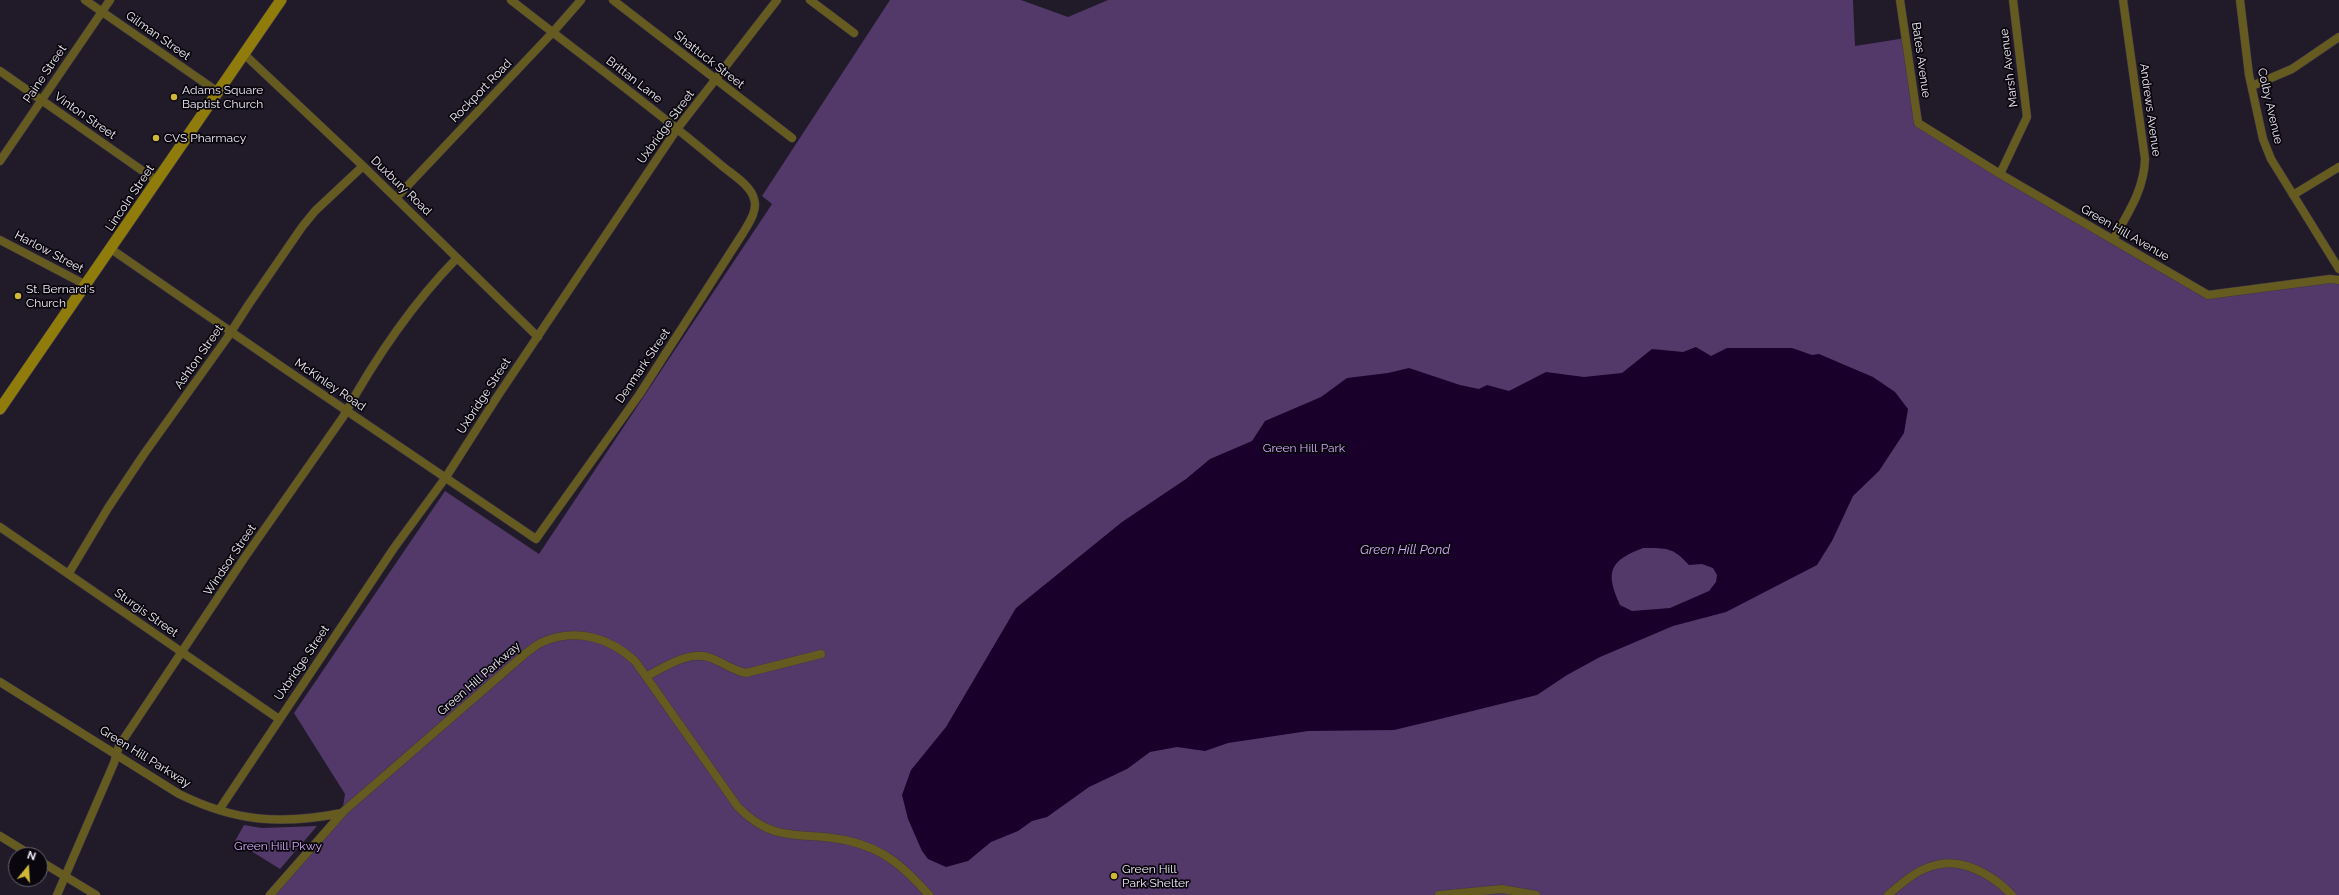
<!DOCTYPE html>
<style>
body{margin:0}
#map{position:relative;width:2339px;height:895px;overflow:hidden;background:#211a29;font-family:Raleway,sans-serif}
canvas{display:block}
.north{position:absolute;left:8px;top:847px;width:40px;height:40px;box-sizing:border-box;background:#09070d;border:1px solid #66636a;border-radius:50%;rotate:18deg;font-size:11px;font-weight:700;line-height:16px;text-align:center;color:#f1ecf6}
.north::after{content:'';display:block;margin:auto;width:14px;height:18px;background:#cfb837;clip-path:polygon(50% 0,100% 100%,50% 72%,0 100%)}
</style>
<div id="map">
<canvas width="2339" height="895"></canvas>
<div class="north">N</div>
</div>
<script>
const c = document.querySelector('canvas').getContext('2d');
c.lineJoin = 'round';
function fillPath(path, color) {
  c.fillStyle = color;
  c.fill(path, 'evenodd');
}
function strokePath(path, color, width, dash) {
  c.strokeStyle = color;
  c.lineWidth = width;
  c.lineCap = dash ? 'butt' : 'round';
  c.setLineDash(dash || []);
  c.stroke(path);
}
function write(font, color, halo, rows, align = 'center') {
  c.font = font + ' Raleway,sans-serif';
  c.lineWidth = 3.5;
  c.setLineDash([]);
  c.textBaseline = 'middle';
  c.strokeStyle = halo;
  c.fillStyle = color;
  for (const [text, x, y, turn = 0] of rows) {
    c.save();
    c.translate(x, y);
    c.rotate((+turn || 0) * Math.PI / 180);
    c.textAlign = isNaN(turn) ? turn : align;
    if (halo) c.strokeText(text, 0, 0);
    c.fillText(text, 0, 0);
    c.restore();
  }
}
fillPath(new Path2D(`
 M890,0H1021L1068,17L1108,0H1853L1855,46L1906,38L1918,123L2208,295L2339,280V895H270L342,813L345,794L294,713L445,491L539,554L772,204L762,196Z
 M244,825L262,828L317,826L280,869L235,841Z`), '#53386a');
fillPath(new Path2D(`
 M1696,347L1711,356L1727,348H1792L1812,355L1819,354L1873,377L1895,392L1908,409L1904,433L1879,471L1853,496L1832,541L1817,565L1726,612L1673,626L1600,657L1567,675L1537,695L1440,719L1394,730L1308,731L1228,743L1205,751L1177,747L1150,752L1127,769L1089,787L1047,817L1032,821L1018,831L991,842L968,861L946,867L928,859L922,851L908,819L902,795L911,770L946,727L1016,608L1122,522L1186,479L1210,459L1252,441L1265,421L1321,397L1347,378L1388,373L1409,368L1460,385L1479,389L1487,385L1509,391L1546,372L1584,377L1622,373L1652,349L1683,352ZM1643,548C1666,548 1673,547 1689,565L1702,564L1713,568L1717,575L1716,582L1709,591L1670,608L1632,611L1620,605C1605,572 1609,561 1643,548Z`), '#18002a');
const street = new Path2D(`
 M85,0L218,92
 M613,0L792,138
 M810,0L854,33
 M1900,0L1918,123L2000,174L2208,295L2330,279L2339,280
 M2240,0L2249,75L2263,139L2271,159L2339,269
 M245,55L363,166L538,337
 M0,71L157,181
 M2252,86L2292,69L2339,37
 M0,161L110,0
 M2000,174L2027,117L2013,0
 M2293,195L2339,167
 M396,198L553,32L581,0
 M0,240L86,285
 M2113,240C2128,213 2144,190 2145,159L2123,0
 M111,249L285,369L536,539L639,395L743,233C749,223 758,210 754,199C751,185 730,173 721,165C653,107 581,55 511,0
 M0,527L279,719
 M69,573L108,508L144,454L227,338L249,304L302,227L315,211L363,166
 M647,676C667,666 689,650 711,658C724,663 732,670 746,673L821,654
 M0,682L179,794C236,822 281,825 342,813
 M219,810L394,548L446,477L497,397L677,129L777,0
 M0,836L31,855
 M40,861L96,895
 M57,895L114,763L119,746L245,557L343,417C373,362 413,303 457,258
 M270,895L344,811L526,653C532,649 538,643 545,641C577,628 610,638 635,661L738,807C776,846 804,830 849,841C885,849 906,869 929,895
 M1439,895L1502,889L1536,895
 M1888,895C1901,884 1915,871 1932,866C1961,856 1993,875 2012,895`);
const secondary = new Path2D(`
 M0,409L281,0`);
strokePath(street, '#3e3746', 9);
strokePath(secondary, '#3e3746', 12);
strokePath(street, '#655a20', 8);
strokePath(secondary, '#8f7c0b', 11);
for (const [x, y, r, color] of [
 [174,97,4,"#cfb837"],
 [156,138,4,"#cfb837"],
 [18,296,4,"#cfb837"],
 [1114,876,4,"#cfb837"]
]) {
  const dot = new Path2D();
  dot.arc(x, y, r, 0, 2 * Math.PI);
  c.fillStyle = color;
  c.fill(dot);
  strokePath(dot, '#09070d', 1.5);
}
write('12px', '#f1ecf6', '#09070d', [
 ["Gilman Street",158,36,35],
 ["Shattuck Street",709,60,38],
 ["Bates Avenue",1921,60,82],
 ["Marsh Avenue",2009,68,-97],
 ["Paine Street",45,74,-56],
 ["Brittan Lane",634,80,38],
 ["Rockport Road",481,91,-46],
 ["Colby Avenue",2270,106,77],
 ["Andrews Avenue",2150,110,82],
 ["Vinton Street",85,116,35],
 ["Uxbridge Street",666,127,-54],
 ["Duxbury Road",401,186,44],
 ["Lincoln Street",130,198,-56],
 ["Green Hill Avenue",2125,233,30],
 ["Harlow Street",49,252,28],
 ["Ashton Street",199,357,-55],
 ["Denmark Street",643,366,-56],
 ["McKinley Road",330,385,34],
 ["Uxbridge Street",484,396,-57],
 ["Windsor Street",230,560,-56],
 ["Sturgis Street",146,613,35],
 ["Uxbridge Street",302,663,-56],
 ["Green Hill Parkway",479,679,-41],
 ["Green Hill Parkway",145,757,32]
]);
write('12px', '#f1ecf6', '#09070d', [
 ["Adams Square",182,90],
 ["Baptist Church",182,104],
 ["CVS Pharmacy",164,138],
 ["St. Bernard's",26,289],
 ["Church",26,303],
 ["Green Hill",1122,869],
 ["Park Shelter",1122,883]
], 'left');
write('12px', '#d2aaf8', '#09070d', [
 ["Green Hill Park",1304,448],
 ["Green Hill Pkwy",278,846]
]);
write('italic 13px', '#d5adfc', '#09070d', [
 ["Green Hill Pond",1405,550]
]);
</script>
